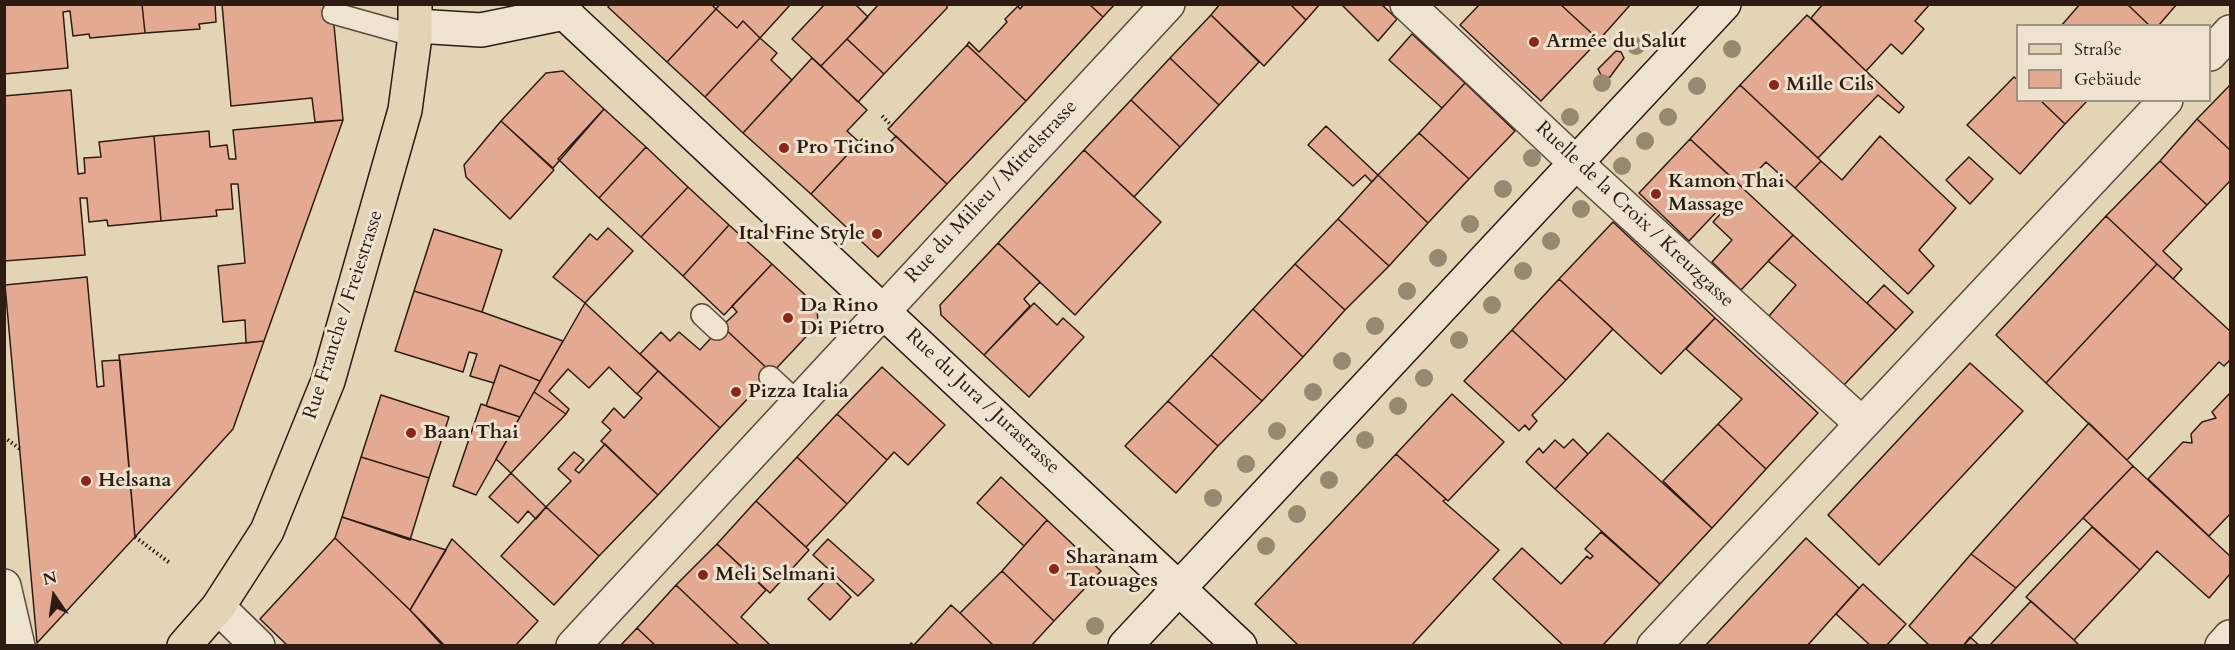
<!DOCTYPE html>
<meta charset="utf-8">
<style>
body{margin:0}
#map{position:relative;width:2235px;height:650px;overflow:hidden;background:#e3d4b5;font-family:Cardo,serif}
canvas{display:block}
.frame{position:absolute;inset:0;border:6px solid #2e1b13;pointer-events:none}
.legend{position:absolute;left:2016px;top:24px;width:195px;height:78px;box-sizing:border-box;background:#ede3cf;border:2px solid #a19384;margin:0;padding:8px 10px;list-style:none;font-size:18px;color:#2e1b13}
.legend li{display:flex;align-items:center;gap:12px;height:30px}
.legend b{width:30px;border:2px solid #a19384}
.north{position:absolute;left:24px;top:566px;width:60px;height:60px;-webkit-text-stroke:4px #ede3cf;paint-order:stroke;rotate:347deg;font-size:16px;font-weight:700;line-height:24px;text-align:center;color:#2e1b13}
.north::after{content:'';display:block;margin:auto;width:21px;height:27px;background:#2e1b13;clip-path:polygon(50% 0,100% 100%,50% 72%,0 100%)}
</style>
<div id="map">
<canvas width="2235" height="650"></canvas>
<div class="frame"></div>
<ul class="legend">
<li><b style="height:8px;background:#e3d4b5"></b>Straße</li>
<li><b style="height:16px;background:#e4aa91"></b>Gebäude</li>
</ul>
<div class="north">N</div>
</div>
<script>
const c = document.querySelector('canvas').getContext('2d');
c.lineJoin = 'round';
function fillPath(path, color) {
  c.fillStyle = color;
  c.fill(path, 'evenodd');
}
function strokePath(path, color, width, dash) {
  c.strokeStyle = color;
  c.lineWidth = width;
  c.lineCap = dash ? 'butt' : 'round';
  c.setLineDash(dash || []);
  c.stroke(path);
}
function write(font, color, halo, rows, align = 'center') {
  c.font = font + ' Cardo,serif';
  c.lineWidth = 6;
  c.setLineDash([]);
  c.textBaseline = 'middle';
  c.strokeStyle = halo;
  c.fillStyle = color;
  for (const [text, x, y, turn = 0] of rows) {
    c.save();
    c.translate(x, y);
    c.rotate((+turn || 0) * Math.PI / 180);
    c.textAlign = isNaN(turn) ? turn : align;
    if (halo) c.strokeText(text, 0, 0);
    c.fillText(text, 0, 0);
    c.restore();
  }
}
const building = new Path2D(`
 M4,4H142L145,33L90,38L89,34L73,36L70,11L63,12L68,68L4,74Z
 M142,4H215L216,22L199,24L200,29L145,33Z
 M222,4H332L343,120L315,122L312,98L231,106Z
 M610,4H711L716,9L667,62L608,7Z
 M720,4H791L760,38L743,21L737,28L716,9Z
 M825,4H855L868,17L821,66L792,39Z
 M879,4H947V8L884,74L847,39Z
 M1024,4H1089L1103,17L1026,101L967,45L969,42L979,52L1007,22L1005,19L1018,6L1020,9Z
 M1089,4H1115L1103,17Z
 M1220,4H1290L1306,20L1264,66L1211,15Z
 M1290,4H1320L1306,20Z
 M1341,4H1381L1397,19L1378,41Z
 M1480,4H1560L1599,40L1541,101L1460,25Z
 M1560,4H1631L1599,40Z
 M1823,4H1930L1915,21L1924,29L1902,54L1891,44L1866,71L1811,18Z
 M2080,4H2127L2150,26H2061Z
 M2127,4H2177L2158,26H2150Z
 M716,9L737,28L743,21L760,38L705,97L667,62Z
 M1211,15L1259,62L1219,105L1170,58Z
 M1807,15L1904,107L1899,113L1878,95L1818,158L1740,85Z
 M1412,34L1465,83L1442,108L1389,60Z
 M760,38L777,53L771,60L792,80L743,133L705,97Z
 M847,39L884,74L858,102L821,66Z
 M967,45L1026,101L947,184L888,129Z
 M1616,51L1621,52L1624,58L1610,77L1603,79L1598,69Z
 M812,58L867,110L847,131L859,142L811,194L743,133Z
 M1170,58L1219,105L1180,147L1131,100Z
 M563,71L604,109L553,168L501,121L546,73Z
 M2014,77L2018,80V100H2040L2065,124L2020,174L1967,125Z
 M1465,83L1515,131L1469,179L1419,133Z
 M1740,85L1821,161L1795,188L1766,162L1742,187L1690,139Z
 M2230,85V150L2197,119Z
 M71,90L78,174L85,173L84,158L101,157L99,142L154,136L161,221L108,226L107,220L89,222L87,198H80L85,255L4,261V96Z
 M1131,100L1180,147L1134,197L1084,150Z
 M2040,100H2088L2065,124Z
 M604,109L646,147L599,198L558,159Z
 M2197,119L2230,150V181L2207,205L2160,161Z
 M343,120L264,341L246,343L245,320L223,322L218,266L245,263L238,184H231L233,209L216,210L217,216L161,221L154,136L209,131L210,147L227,145L229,159H236L233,130Z
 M501,121L554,170L510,219L466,177L464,165Z
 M1326,126L1378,175L1372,182L1365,175L1353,186L1308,145Z
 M1419,133L1469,179L1428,223L1378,175Z
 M896,136L947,184L878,257L811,194L862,139L880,153Z
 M1880,136L1956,208L1919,250L1934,266L1908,294L1795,188L1821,161L1842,180Z
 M1690,139L1793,235L1741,290L1712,262L1732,240L1713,222L1725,209L1722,206L1689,241L1639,193Z
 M646,147L688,187L641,237L599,198Z
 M1084,150L1161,222L1075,315L998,243Z
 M1969,157L1993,179L1970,204L1946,180Z
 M2160,161L2207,205L2163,251L2182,269L2173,279L2106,216Z
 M1378,175L1428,223L1389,266L1338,219Z
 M688,187L729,225L683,276L641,237Z
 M2106,216L2157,264L2046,383L1996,335Z
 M1338,219L1389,266L1345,310L1295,264Z
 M1613,222L1715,318L1661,374L1559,279Z
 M729,225L772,264L724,315L683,276Z
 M608,228L633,251L585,303L553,277L590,234L597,240Z
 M434,229L502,250L482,312L414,291Z
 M1793,235L1896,330L1843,386L1769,316L1796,285L1768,261Z
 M998,243L1040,282L1024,299L1030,306L984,355L941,315L940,305Z
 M772,264L817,306L818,324L772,373L722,326L737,312L732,306Z
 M1295,264L1345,310L1303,357L1253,309Z
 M2157,264L2230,331V360L2224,366L2219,362L2127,460L2046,383Z
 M87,277L97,387L104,386L102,361L120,360L135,537L37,643L5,285Z
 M1559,279L1613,329L1566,380L1512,330Z
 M1884,285L1913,312L1896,330L1867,303Z
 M414,291L482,312L563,341L540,381L500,365L494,383L470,376L477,354L469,352L463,372L395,351Z
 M585,303L658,371L637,394L609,367L589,388L568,369L549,391L569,409L566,414L534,392Z
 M1034,303L1057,325L1063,318L1084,337L1029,397L984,355Z
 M1253,309L1303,357L1262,401L1211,355Z
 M1715,318L1818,413L1766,469L1718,424L1742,399L1686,349Z
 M722,326L772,373L720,428L640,354L661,332L670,341L679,332L700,350Z
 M1512,330L1566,380L1532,415L1537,421L1529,430L1525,425L1519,431L1464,381Z
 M264,341L233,429L135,537L119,355Z
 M1211,355L1262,401L1218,446L1168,401Z
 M1970,363L2023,411L1879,565L1828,515Z
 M500,365L540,381L520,417L486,406Z
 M882,367L945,425L908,465L894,452L887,460L837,414Z
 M658,371L720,428L658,495L601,441L611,430L602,422L614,408L624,418L642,398L637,394Z
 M534,392L566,414L511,473L496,459Z
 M2230,393V514L2209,536L2148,479L2183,442L2192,443L2191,434L2202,422L2216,418L2212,412Z
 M1452,394L1504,442L1448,501L1396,454Z
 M381,395L449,417L429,478L361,457Z
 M1168,401L1218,446L1176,493L1125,446Z
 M481,404L520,417L476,495L453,486Z
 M837,414L887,460L847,504L797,457Z
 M2089,423L2133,466L2016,588L1971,554Z
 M1718,424L1766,469L1712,528L1663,481Z
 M1608,433L1712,528L1660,584L1555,489Z
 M1573,439L1588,454L1555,489L1526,462L1539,448L1543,453L1555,440L1564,448Z
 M605,444L658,495L599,556L546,507L571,481L558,469L574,452L584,460L575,470L579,473Z
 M1396,454L1446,499L1443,501L1499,550L1411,646H1299L1255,604Z
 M361,457L429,478L410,540L342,517Z
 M797,457L847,504L806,547L756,501Z
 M2133,466L2230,556V574L2209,598L2157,551L2140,570L2083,518Z
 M511,473L546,507L536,519L528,511L518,523L489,497Z
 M1001,477L1047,520L1024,546L977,503Z
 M756,501L809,550L770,593L717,544Z
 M546,507L599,556L554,605L501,556Z
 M342,517L446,550L410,610L335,538Z
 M1047,520L1101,571L1054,621L1002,571Z
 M2092,527L2140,570L2074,640L2026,597Z
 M1601,532L1660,584L1602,646H1564L1493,579L1522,548L1561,584L1587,556L1590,559L1593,556L1585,549Z
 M335,538L410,610L443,646H288L260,619Z
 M1806,538L1859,588L1807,646H1705Z
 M452,539L538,621L515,646H445L410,610Z
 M828,539L874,580L858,596L813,555Z
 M717,544L766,590L741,617L771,646H740L676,585Z
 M1971,554L2016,588L1963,646H1930L1909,626Z
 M1002,571L1054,621L1031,646H994L960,613Z
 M830,576L851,597L830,620L808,599Z
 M1863,584L1906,624L1886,646H1871L1836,614Z
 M676,585L740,646H656L637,628Z
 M2031,601L2074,640L2080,646H1989Z
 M951,605L960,613L994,646H909L911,643L914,645Z
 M637,628L656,646H620Z
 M1970,637L1980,646H1963Z`);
fillPath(building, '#e4aa91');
strokePath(building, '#2e1b13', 1.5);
const lane = new Path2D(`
 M333,13L415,36
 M702,315L717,329
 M770,377L797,402`);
const street = new Path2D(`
 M1407,4L1576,163L1862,424
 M2210,54L2230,32
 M4,586L18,646
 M218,607L258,646
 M573,646L1168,4
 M1654,646L2166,100
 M2222,646L2230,637`);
const secondary = new Path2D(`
 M555,4L1240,646
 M416,26L481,30L564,13
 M1125,646L1724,4`);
const primary = new Path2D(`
 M184,646L218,607L267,531L328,381L405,110L415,36V4`);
strokePath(lane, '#5b493c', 24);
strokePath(street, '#5b493c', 36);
strokePath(secondary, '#2e1b13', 36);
strokePath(primary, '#2e1b13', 36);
strokePath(new Path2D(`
 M882,116L892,126
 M4,437L20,449
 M135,537L170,563`), '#2e1b13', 4, [1.5, 3]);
strokePath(lane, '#ede3cf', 21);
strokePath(street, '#ede3cf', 33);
strokePath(secondary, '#ede3cf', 33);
strokePath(primary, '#e3d4b5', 33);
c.fillStyle = '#968970';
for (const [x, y] of [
 [1636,46],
 [1732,49],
 [1602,83],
 [1697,86],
 [1570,117],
 [1668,117],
 [1645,141],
 [1532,158],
 [1622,166],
 [1503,189],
 [1581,209],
 [1470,224],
 [1551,241],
 [1438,258],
 [1523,271],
 [1407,291],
 [1492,305],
 [1375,326],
 [1459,340],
 [1342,361],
 [1424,378],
 [1313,392],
 [1398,406],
 [1277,431],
 [1365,440],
 [1246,464],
 [1329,480],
 [1213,498],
 [1297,514],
 [1266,546],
 [1095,626]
]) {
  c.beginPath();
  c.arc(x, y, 9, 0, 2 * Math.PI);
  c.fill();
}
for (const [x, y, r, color] of [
 [1534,42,6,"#8f2418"],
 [1774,85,6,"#8f2418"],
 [784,148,6,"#8f2418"],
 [1656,194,6,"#8f2418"],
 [877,234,6,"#8f2418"],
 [788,318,6,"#8f2418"],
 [736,392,6,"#8f2418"],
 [411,433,6,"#8f2418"],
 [86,481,6,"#8f2418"],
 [1054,569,6,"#8f2418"],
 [703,575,6,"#8f2418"]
]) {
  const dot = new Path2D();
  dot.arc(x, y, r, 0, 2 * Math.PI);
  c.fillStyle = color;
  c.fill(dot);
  strokePath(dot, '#ede3cf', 2);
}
write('bold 20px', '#2e1b13', '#ede3cf', [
 ["Armée du Salut",1546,42],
 ["Mille Cils",1786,85],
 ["Pro Ticino",796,148],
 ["Kamon Thai",1668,182],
 ["Massage",1668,205],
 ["Ital Fine Style",865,234,"right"],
 ["Da Rino",800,306],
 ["Di Pietro",800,329],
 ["Pizza Italia",748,392],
 ["Baan Thai",423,433],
 ["Helsana",98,481],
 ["Sharanam",1066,558],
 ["Tatouages",1066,581],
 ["Meli Selmani",715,575]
], 'left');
write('20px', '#2e1b13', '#ede3cf', [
 ["Rue du Milieu / Mittelstrasse",992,192,-47],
 ["Ruelle de la Croix / Kreuzgasse",1634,215,43],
 ["Rue Franche / Freiestrasse",344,315,-72],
 ["Rue du Jura / Jurastrasse",982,402,43]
]);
</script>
